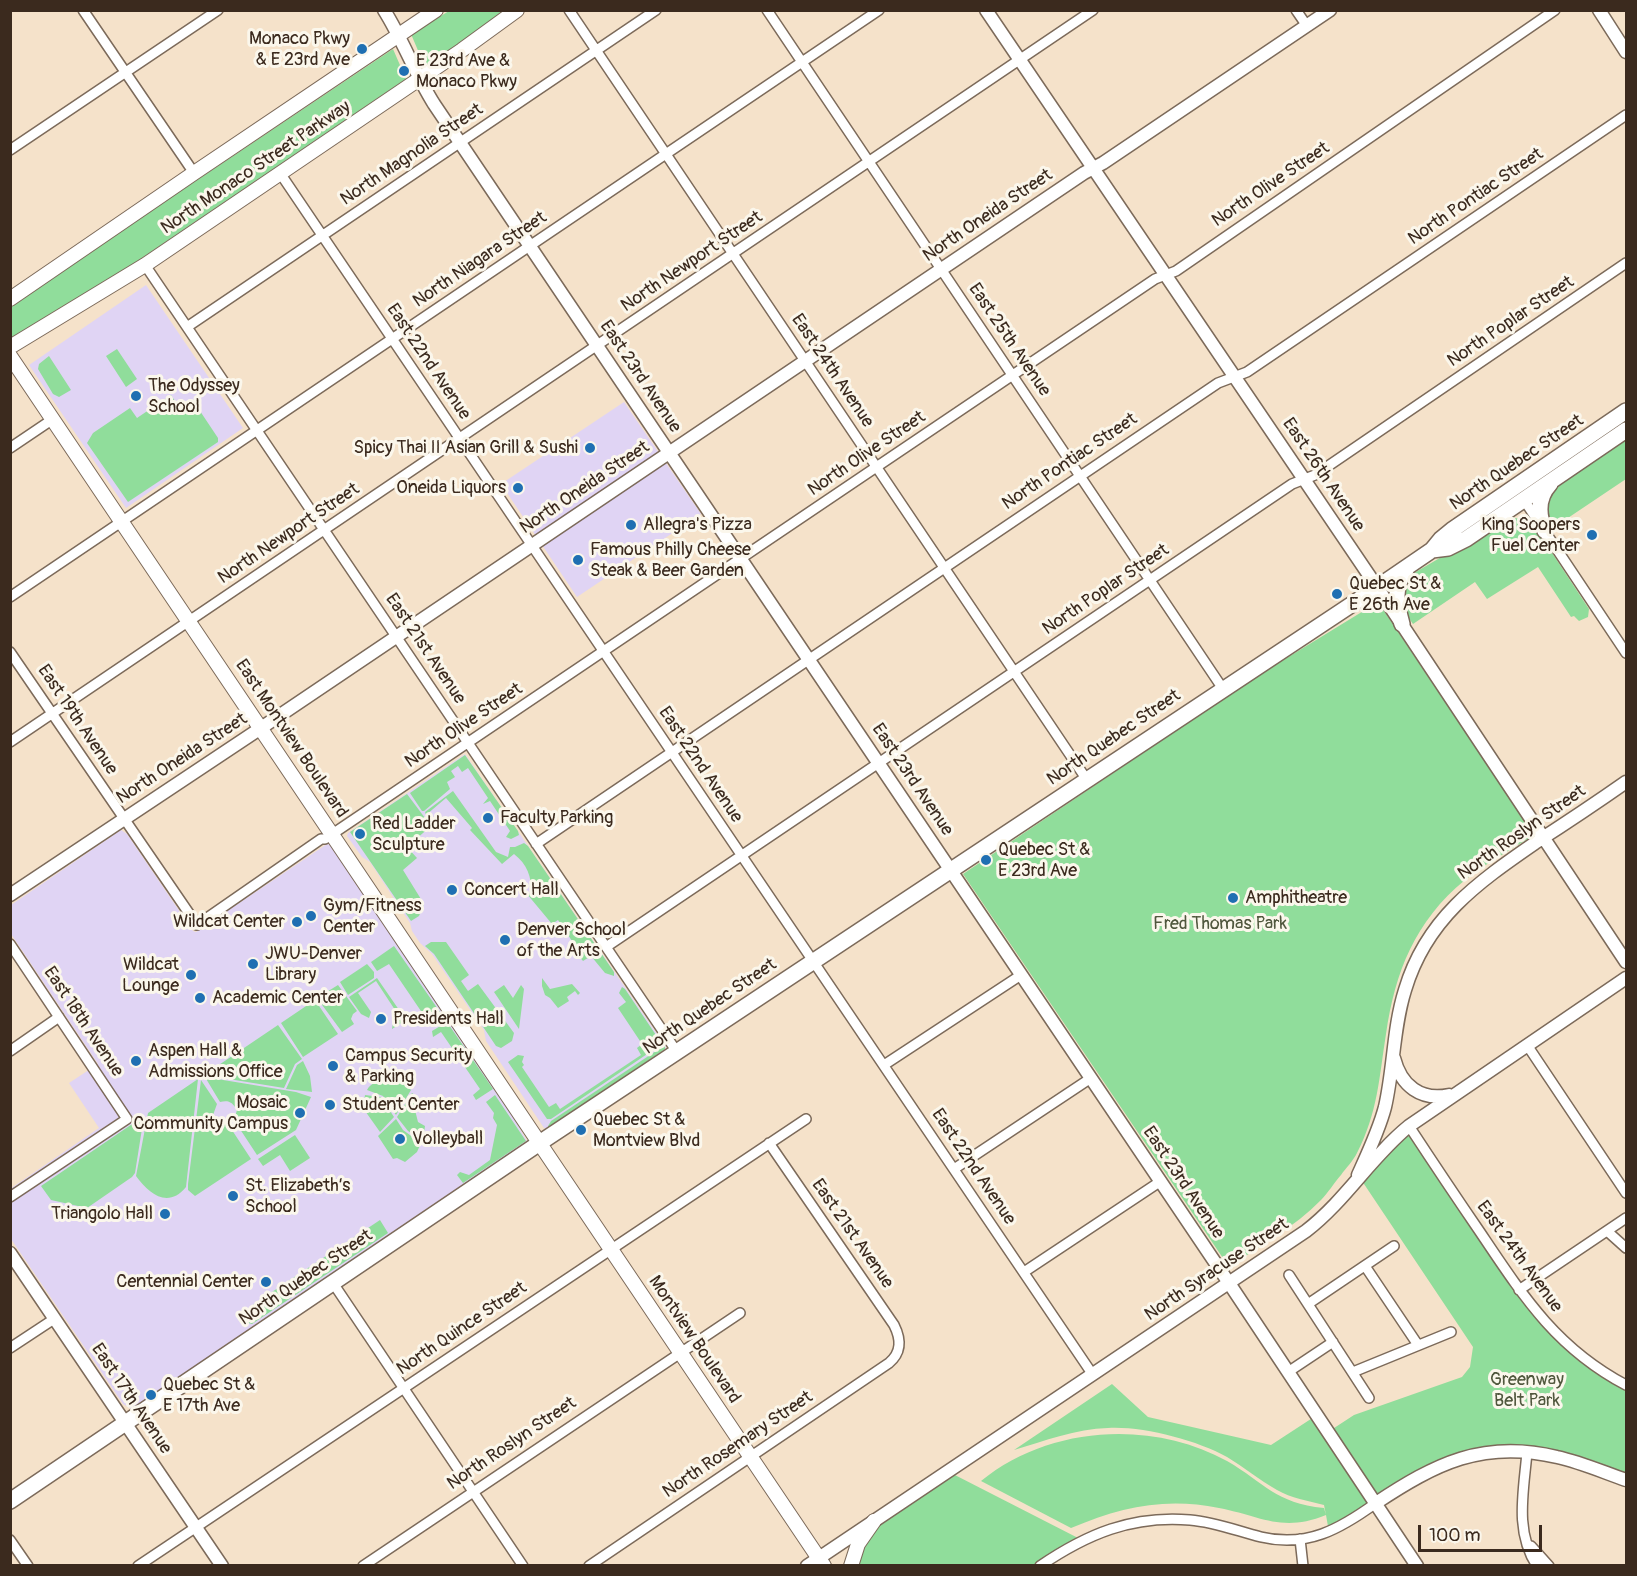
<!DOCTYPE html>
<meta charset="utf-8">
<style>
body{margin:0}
#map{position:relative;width:1637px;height:1576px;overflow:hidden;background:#f5e2ca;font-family:Pangolin,sans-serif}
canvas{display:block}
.frame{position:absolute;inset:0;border:12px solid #3b2a1e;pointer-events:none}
.scale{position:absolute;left:1418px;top:1525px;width:124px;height:27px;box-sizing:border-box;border:3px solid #3b2a1e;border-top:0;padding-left:8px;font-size:18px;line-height:21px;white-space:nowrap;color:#3b2a1e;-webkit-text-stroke:4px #fbf7ec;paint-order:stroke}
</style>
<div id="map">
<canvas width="1637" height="1576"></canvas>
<div class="frame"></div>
<div class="scale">100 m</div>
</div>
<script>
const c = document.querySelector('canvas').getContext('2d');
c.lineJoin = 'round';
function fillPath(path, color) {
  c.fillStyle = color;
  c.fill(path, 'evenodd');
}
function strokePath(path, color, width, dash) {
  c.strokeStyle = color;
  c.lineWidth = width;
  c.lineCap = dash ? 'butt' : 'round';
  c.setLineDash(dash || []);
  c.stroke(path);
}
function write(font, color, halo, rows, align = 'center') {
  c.font = font + ' Pangolin,sans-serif';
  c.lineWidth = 6;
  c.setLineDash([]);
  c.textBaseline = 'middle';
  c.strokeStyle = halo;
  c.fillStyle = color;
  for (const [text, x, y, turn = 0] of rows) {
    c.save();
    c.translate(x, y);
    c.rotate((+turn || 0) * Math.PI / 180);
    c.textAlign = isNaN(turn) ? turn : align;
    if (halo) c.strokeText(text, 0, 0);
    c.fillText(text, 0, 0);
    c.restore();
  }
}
fillPath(new Path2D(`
 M146,285L243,428L126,508L29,365Z
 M624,402L701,514L577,597L501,484Z
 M465,754L666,1047L665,1049L548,1129L544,1128L486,1041L484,1030L432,954L420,943L412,931L410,923L370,862L362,857L347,836L348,833Z
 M121,830L127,834L193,931L196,932L327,844L331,845L502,1098L527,1141L131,1409L123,1404L11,1239L10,1189L99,1128L69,1083L98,1064L11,934V905Z`), '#e0d4f4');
fillPath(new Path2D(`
 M449,11H506L425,67L411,34Z
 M393,49L406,79L139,260L12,339L10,308L103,243Z
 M117,349L137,379L126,387L106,356Z
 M49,356L71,390L59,397L53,394L38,369L39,364Z
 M171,395L183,413L194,407L198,408L218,438V442L128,502L87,443L93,433L130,408L137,418Z
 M1626,435V479L1553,528L1546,518L1548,491Z
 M1510,517L1521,519L1537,530L1589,609L1588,617L1579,621L1574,616L1571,617L1538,567L1487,599L1475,582L1413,624C1399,604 1395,592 1414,573Z
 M1378,602L1534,835C1512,849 1486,863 1465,880C1415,921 1395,972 1386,1034C1379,1078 1378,1112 1357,1153C1353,1161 1346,1168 1341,1175C1334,1183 1328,1193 1321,1200C1295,1227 1259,1246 1229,1267L963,874L1259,675Z
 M465,755L518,831L519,835L511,839L506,837L510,831L490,801L483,804L488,798L468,768L462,772L458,766L451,771L455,777L447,782L450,789L424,811H422L410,793Z
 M453,791L496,852L508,857L510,847H515L524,843L528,846L614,972V976L605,973L591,956L583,961L578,955L580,953L558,920L552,924L527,894L531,893C532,877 527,864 514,854L502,864L470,830L472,828L446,798L426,815L425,812Z
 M407,794L431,826L407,847L417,858L403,870L424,904L419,916L411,921L350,832Z
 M431,942H446L469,975L461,981L468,991L478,984L514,1033L512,1041L501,1048L496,1046L434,954L425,946Z
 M394,946L440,1012L424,1024L421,1020L425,1017L389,964L377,971L371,962Z
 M367,964L374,972V978L348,995L340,982Z
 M377,978L406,1020L392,1029L395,1010L376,981L358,993L371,1012L369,1018L361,1014L349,997Z
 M542,978L550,989L572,984L580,993L578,995L575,991L567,997L569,1001L558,1008L550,998L545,995L542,986Z
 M338,985L357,1011L353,1014L351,1019L354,1024L342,1032L317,998Z
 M504,985L513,998L521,985L524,989L519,1029L494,992Z
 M622,987L625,989L662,1044L551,1119H547L508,1062L518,1055L524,1056L522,1062L524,1065L522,1067L549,1107L556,1103L560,1109L641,1055L637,1048L642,1044L618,1008L626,1002L619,993Z
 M315,1000L338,1034L303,1057L281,1023Z
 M447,1022L493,1089L476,1100L473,1095L480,1089L441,1032L433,1037L432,1031Z
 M278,1025L302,1059L295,1064L284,1088L204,1075Z
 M665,1045V1049L549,1128L548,1126L551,1121Z
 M303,1061L310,1076L312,1092L286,1089L297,1065Z
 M205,1077L296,1092L311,1097L296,1130L257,1155L234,1120L237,1110C232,1102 229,1100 220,1102Z
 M198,1079L186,1187C168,1209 149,1194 136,1176L148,1113Z
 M387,1079L404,1083L411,1090L396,1115L383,1096L367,1090C371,1082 380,1081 387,1079Z
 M201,1080L217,1104L213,1115C217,1122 220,1124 228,1124L251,1159L195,1196L188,1190V1184Z
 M412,1093L416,1096L421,1105L415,1110L418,1122L425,1126L423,1140L408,1131L397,1117Z
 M365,1095L381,1097L394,1117L380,1132L363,1108Z
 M495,1095L526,1141L463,1183L457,1175L460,1172L469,1175L490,1160L497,1125L493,1118L494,1113L486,1102Z
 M144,1116L135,1173L132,1177L87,1208L51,1200L41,1186Z
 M396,1119L403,1130L421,1143L417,1152L405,1162L397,1158L393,1159L378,1136Z
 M1409,1126L1519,1290L1567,1345L1626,1384V1480L1527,1452L1465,1457L1329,1532L1326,1515C1282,1533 1261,1516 1219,1508C1165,1497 1121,1507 1071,1528L981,1481C1048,1426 1151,1419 1227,1461C1265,1483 1275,1503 1324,1508L1326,1515L1324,1505C1308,1501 1291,1498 1277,1490C1259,1480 1244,1467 1227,1457C1196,1440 1143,1426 1108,1428C1076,1429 1044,1441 1014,1450L1112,1384L1148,1417L1271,1445L1317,1415L1328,1432L1354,1415L1462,1377L1470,1367L1473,1347L1360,1178Z
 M295,1135L310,1158L290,1171L280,1155L263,1166L258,1159Z
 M380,1220L388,1233L252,1324L245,1322L241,1315L254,1304Z
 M949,1472L1082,1540L1041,1565L851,1566L864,1535Z`), '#90dd9b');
const minor = new Path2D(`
 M83,10L194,173
 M569,10L1087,780
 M767,10L1223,689
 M1296,10L1307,26
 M10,150L218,10
 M280,173L1093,1375
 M145,265L677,1052
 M187,327L656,10
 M10,448L53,419
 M1524,500L1626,653
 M10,597L879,10
 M10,652L197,925L321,839H325L1155,279L1176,271L1555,10
 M10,742L1093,10
 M536,844L1218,383L1247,372L1626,115
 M10,944L127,1119L10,1197
 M606,947L1292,484L1315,475L1626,263
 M1527,1045L1626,1193
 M10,1051L59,1017
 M884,1065L1021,975
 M1409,1126C1432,1161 1456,1197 1480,1232C1523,1296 1556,1348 1626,1385
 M954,1169L1091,1078
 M1607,1231L1626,1248
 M1365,1266L1418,1345
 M1024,1272L1161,1181
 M1289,1275L1369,1398
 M333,1283L523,1566
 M1519,1290L1626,1218
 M1308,1304L1394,1246
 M10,1348L54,1319
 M1288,1372L1333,1342
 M1353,1372L1451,1332
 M1527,1452C1524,1490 1514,1531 1537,1566
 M1300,1539L1303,1566
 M10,1540L28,1566
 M1531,1546L1549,1566
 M138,1566L806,1119
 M363,1566L740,1313
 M589,1566L889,1363C902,1352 901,1339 894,1325L769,1143
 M1040,1566C1087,1534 1132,1515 1190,1520C1215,1522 1237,1531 1261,1537C1307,1548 1340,1529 1376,1503`);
const tertiary = new Path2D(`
 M384,10C403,40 415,74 434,104L1229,1283L1417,1566
 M986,10L1377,587L1626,962
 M1599,10L1626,52
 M10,895L261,728L1084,173L1103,163L1330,10
 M1394,1058C1401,1086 1421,1101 1449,1095
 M1358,1175C1368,1153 1379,1130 1385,1107C1394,1068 1393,1028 1405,990C1426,919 1477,883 1535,843C1566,823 1596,803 1626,782
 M10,1253L222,1566
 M1376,1503C1435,1464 1483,1439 1557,1457C1580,1462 1603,1472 1626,1480
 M807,1566L1306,1231C1346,1200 1371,1157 1409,1126L1626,978`);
const secondary = new Path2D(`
 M10,299L194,173L436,10
 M10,347L145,265L462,50L517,10
 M10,356L824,1566
 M851,1566L858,1544L874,1521`);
const primary = new Path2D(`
 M1545,531C1538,515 1537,498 1550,484
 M1432,550L1448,548L1466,539L1626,430
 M1402,624C1396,603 1393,587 1407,568
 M10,1501L541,1142L1369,593L1432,550L1441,539L1452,530L1626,411`);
strokePath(minor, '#7c6a5a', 12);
strokePath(tertiary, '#7c6a5a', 15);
strokePath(secondary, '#7c6a5a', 16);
strokePath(primary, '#7c6a5a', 18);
strokePath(minor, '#fff', 9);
strokePath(tertiary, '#fff', 12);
strokePath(secondary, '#fff', 14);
strokePath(primary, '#fff', 15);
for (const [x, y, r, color] of [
 [362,49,6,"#1f6fb2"],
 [404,71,6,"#1f6fb2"],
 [136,396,6,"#1f6fb2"],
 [590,448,6,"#1f6fb2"],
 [518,488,6,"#1f6fb2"],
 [631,525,6,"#1f6fb2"],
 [1592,535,6,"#1f6fb2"],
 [578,560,6,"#1f6fb2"],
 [1337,594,6,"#1f6fb2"],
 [488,818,6,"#1f6fb2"],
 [360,834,6,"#1f6fb2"],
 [986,860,6,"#1f6fb2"],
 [452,890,6,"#1f6fb2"],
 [1233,898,6,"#1f6fb2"],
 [311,916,6,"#1f6fb2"],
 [297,922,6,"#1f6fb2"],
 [505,940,6,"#1f6fb2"],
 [253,964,6,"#1f6fb2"],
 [191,975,6,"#1f6fb2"],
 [200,998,6,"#1f6fb2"],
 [381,1019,6,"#1f6fb2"],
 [136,1061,6,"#1f6fb2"],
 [333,1066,6,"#1f6fb2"],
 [330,1105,6,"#1f6fb2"],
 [300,1113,6,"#1f6fb2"],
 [581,1130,6,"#1f6fb2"],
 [400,1139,6,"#1f6fb2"],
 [233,1196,6,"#1f6fb2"],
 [165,1214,6,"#1f6fb2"],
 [266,1282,6,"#1f6fb2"],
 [151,1395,6,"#1f6fb2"]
]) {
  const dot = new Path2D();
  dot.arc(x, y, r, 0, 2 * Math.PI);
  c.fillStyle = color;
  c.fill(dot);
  strokePath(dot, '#fbf7ec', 2);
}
write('18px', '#3b2a1e', '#fbf7ec', [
 ["Monaco Pkwy",350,39,"right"],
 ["& E 23rd Ave",350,60,"right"],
 ["E 23rd Ave &",416,61],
 ["Monaco Pkwy",416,82],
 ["The Odyssey",148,386],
 ["School",148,407],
 ["Spicy Thai II Asian Grill & Sushi",578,448,"right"],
 ["Oneida Liquors",506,488,"right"],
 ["Allegra's Pizza",643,525],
 ["King Soopers",1580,525,"right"],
 ["Fuel Center",1580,546,"right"],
 ["Famous Philly Cheese",590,550],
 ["Steak & Beer Garden",590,571],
 ["Quebec St &",1349,584],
 ["E 26th Ave",1349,605],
 ["Faculty Parking",500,818],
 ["Red Ladder",372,824],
 ["Sculpture",372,845],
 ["Quebec St &",998,850],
 ["E 23rd Ave",998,871],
 ["Concert Hall",464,890],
 ["Amphitheatre",1245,898],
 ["Gym/Fitness",323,906],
 ["Center",323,927],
 ["Wildcat Center",285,922,"right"],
 ["Denver School",517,930],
 ["of the Arts",517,951],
 ["JWU-Denver",265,954],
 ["Library",265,975],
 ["Wildcat",179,965,"right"],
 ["Lounge",179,986,"right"],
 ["Academic Center",212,998],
 ["Presidents Hall",393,1019],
 ["Aspen Hall &",148,1051],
 ["Admissions Office",148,1072],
 ["Campus Security",345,1056],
 ["& Parking",345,1077],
 ["Mosaic",288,1103,"right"],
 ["Community Campus",288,1124,"right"],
 ["Student Center",342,1105],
 ["Quebec St &",593,1120],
 ["Montview Blvd",593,1141],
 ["Volleyball",412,1139],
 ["St. Elizabeth’s",245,1186],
 ["School",245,1207],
 ["Triangolo Hall",153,1214,"right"],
 ["Centennial Center",254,1282,"right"],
 ["Quebec St &",163,1385],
 ["E 17th Ave",163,1406]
], 'left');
write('18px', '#3b2a1e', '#fbf7ec', [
 ["North Magnolia Street",412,155,-34],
 ["North Monaco Street Parkway",256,168,-34],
 ["North Olive Street",1271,185,-34],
 ["North Pontiac Street",1476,197,-34],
 ["North Oneida Street",988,216,-34],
 ["North Niagara Street",480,260,-34],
 ["North Newport Street",692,262,-34],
 ["North Poplar Street",1511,322,-34],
 ["East 25th Avenue",1009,340,56],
 ["East 22nd Avenue",428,362,56],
 ["East 24th Avenue",832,371,56],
 ["East 23rd Avenue",640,377,56],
 ["North Olive Street",867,454,-34],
 ["North Pontiac Street",1070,462,-34],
 ["North Quebec Street",1517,463,-34],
 ["East 26th Avenue",1323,475,56],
 ["North Oneida Street",585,488,-34],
 ["North Newport Street",289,534,-34],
 ["North Poplar Street",1106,590,-34],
 ["East 21st Avenue",425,649,56],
 ["East 19th Avenue",77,720,56],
 ["North Olive Street",464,726,-34],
 ["North Quebec Street",1114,738,-34],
 ["East Montview Boulevard",291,739,56],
 ["North Oneida Street",182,759,-33],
 ["East 22nd Avenue",700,765,56],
 ["East 23rd Avenue",912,780,56],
 ["North Roslyn Street",1522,833,-35],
 ["North Quebec Street",710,1007,-34],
 ["East 18th Avenue",83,1022,56],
 ["East 22nd Avenue",973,1167,56],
 ["East 23rd Avenue",1183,1183,56],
 ["East 21st Avenue",852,1234,55],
 ["East 24th Avenue",1519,1257,54],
 ["North Syracuse Street",1217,1270,-34],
 ["North Quebec Street",306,1278,-34],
 ["North Quince Street",462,1329,-34],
 ["Montview Boulevard",694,1340,56],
 ["East 17th Avenue",131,1399,56],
 ["North Roslyn Street",512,1444,-34],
 ["North Rosemary Street",738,1445,-34]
]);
write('18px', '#50573d', '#fbf7ec', [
 ["Fred Thomas Park",1220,924],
 ["Greenway",1527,1380],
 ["Belt Park",1527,1401]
]);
</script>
